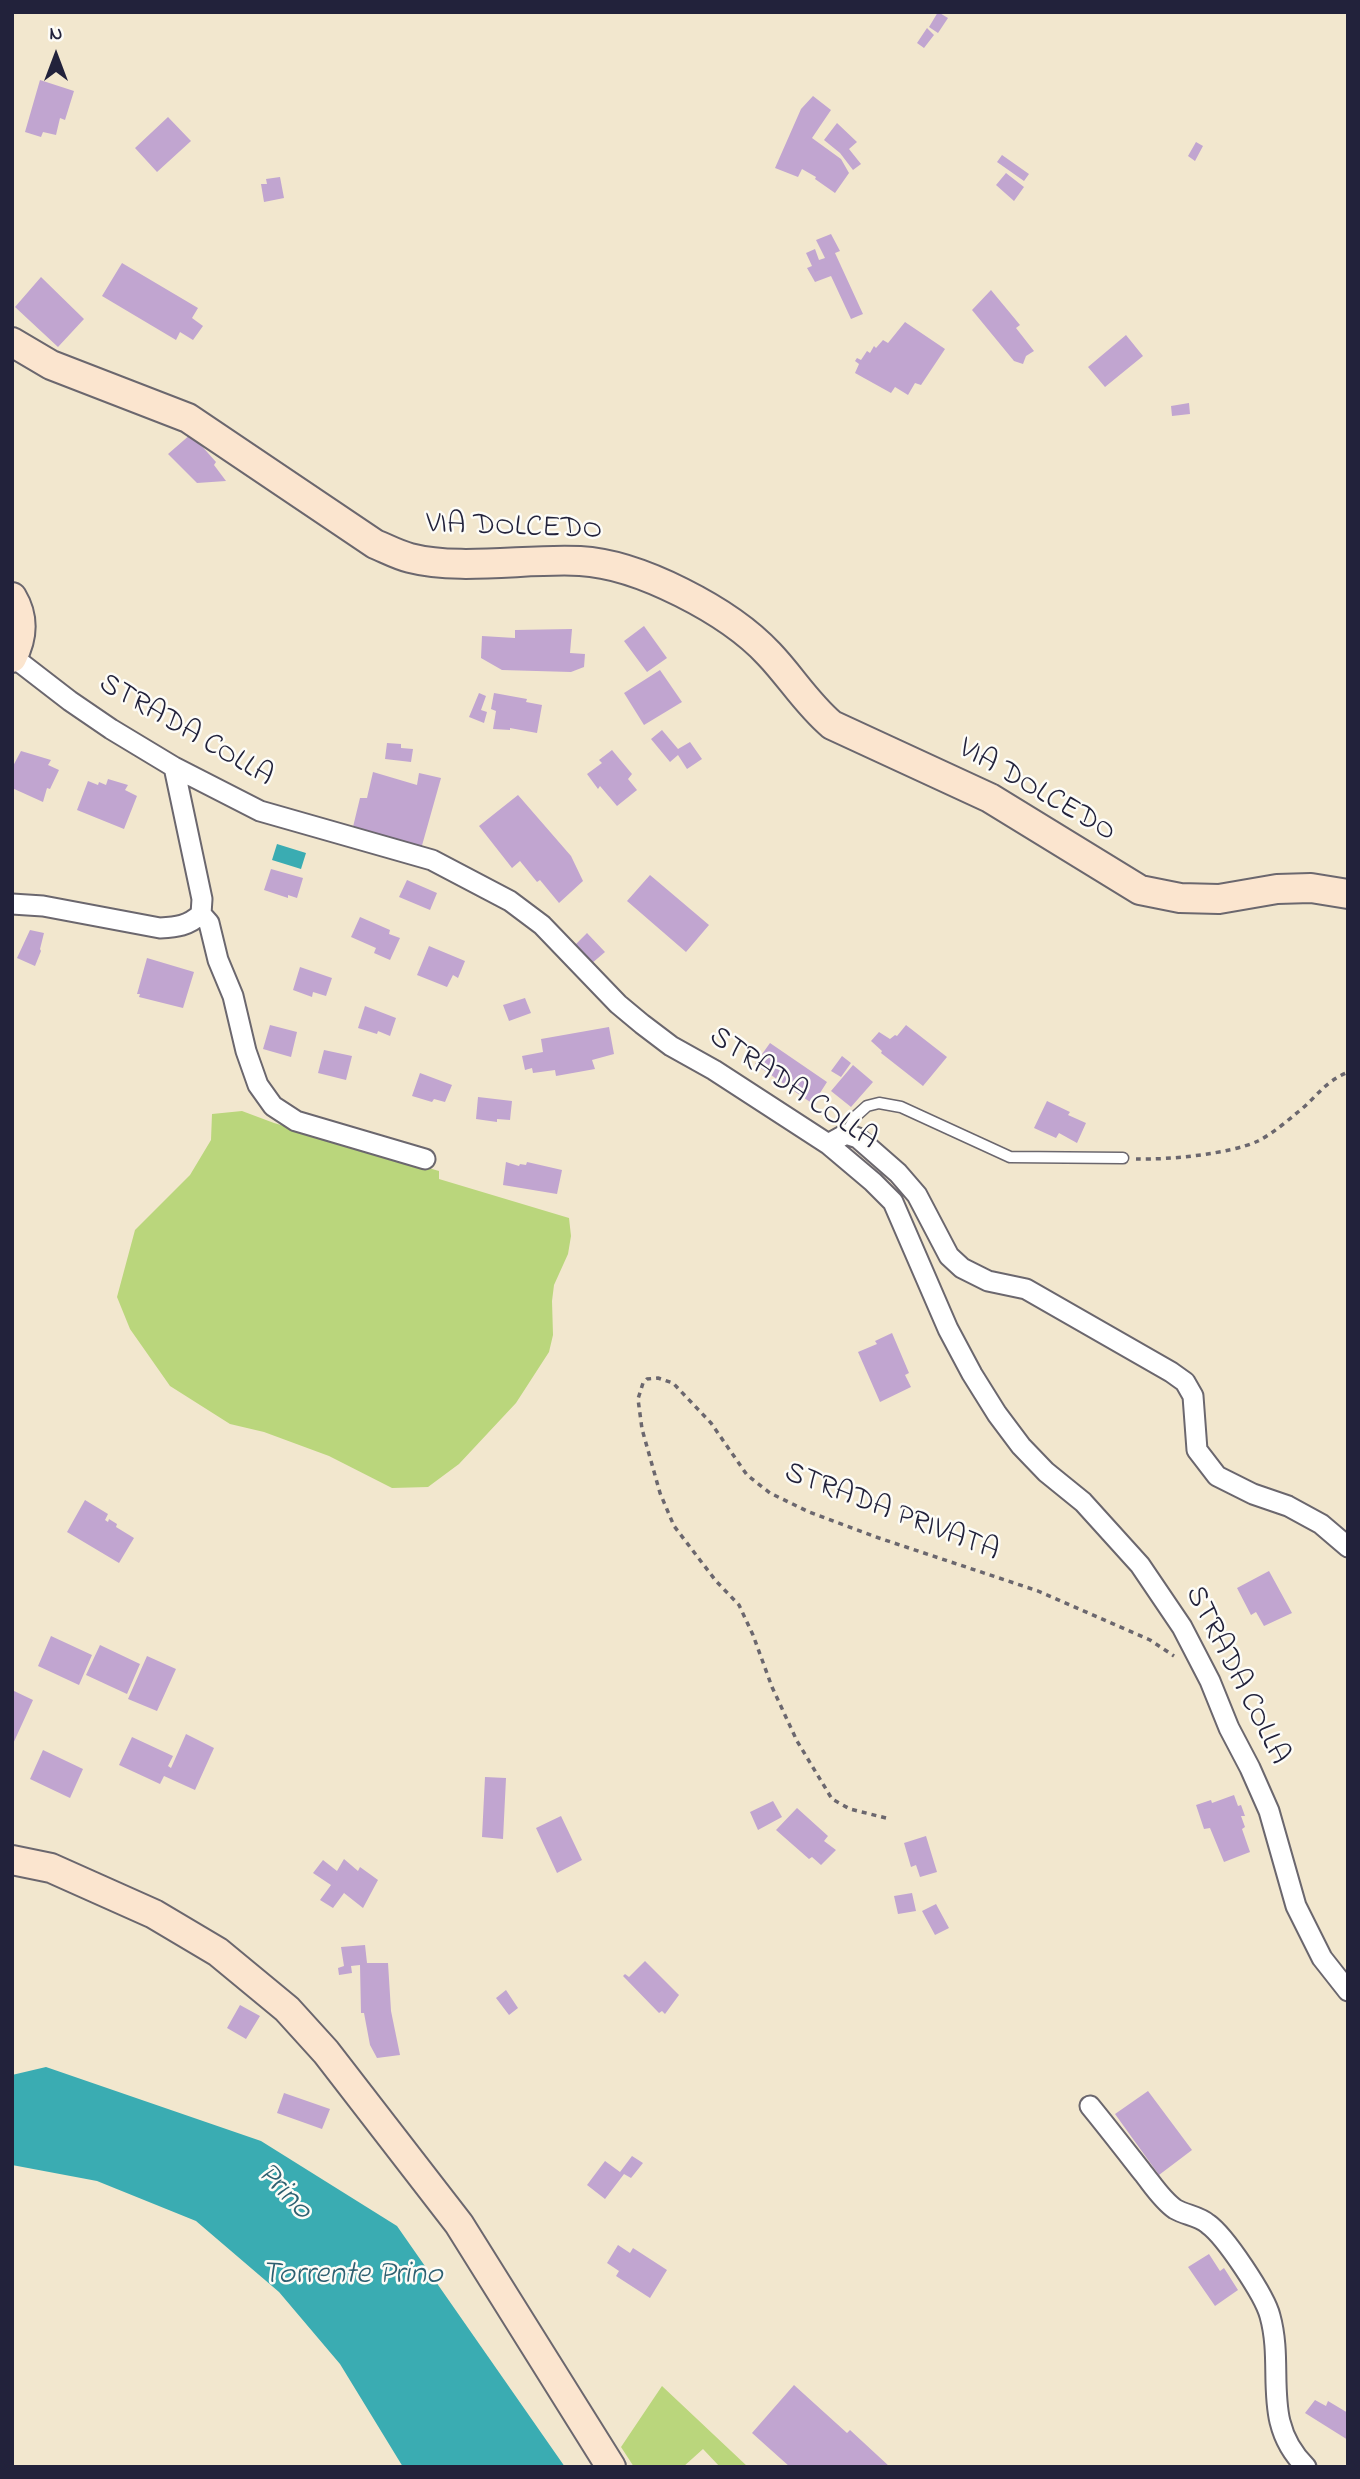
<!DOCTYPE html>
<style>
body{margin:0}
#map{position:relative;width:1360px;height:2479px;overflow:hidden;background:#f2e7ce;font-family:"Indie Flower",sans-serif}
canvas{display:block}
.frame{position:absolute;inset:0;border:14px solid #22223b;pointer-events:none}
.north{position:absolute;left:21px;top:21px;width:70px;height:70px;-webkit-text-stroke:5px #fdfcf7;paint-order:stroke;rotate:0deg;font-size:19px;font-weight:700;line-height:28px;text-align:center;color:#22223b}
.north::after{content:'';display:block;margin:auto;width:24px;height:32px;background:#22223b;clip-path:polygon(50% 0,100% 100%,50% 72%,0 100%)}
</style>
<div id="map">
<canvas width="1360" height="2479"></canvas>
<div class="frame"></div>
<div class="north">N</div>
</div>
<script>
const c = document.querySelector('canvas').getContext('2d');
c.lineJoin = 'round';
function fillPath(path, color) {
  c.fillStyle = color;
  c.fill(path, 'evenodd');
}
function strokePath(path, color, width, dash) {
  c.strokeStyle = color;
  c.lineWidth = width;
  c.lineCap = dash ? 'butt' : 'round';
  c.setLineDash(dash || []);
  c.stroke(path);
}
function write(font, color, halo, rows, align = 'center') {
  c.font = font + ' "Indie Flower",sans-serif';
  c.lineWidth = 5;
  c.setLineDash([]);
  c.textBaseline = 'middle';
  c.strokeStyle = halo;
  c.fillStyle = color;
  for (const [text, x, y, turn = 0] of rows) {
    c.save();
    c.translate(x, y);
    c.rotate((+turn || 0) * Math.PI / 180);
    c.textAlign = isNaN(turn) ? turn : align;
    if (halo) c.strokeText(text, 0, 0);
    c.fillText(text, 0, 0);
    c.restore();
  }
}
fillPath(new Path2D(`
 M242,1111L274,1123L439,1171V1179L569,1218L571,1236L568,1254L554,1285L552,1301L553,1335L549,1352L516,1403L459,1464L428,1487L392,1488L329,1456L264,1432L230,1424L170,1386L130,1329L117,1297L135,1230L190,1175L211,1140L212,1114Z
 M662,2386L748,2467H720L703,2449L683,2467H634L621,2447Z`), '#bad67c');
fillPath(new Path2D(`
 M277,844L306,853L301,869L272,860Z
 M46,2067L261,2141L397,2226L565,2467H403L340,2364L279,2292L196,2221L97,2181L12,2165V2075Z`), '#3aacb2');
fillPath(new Path2D(`
 M938,12L948,18L938,33L929,27Z
 M927,28L934,35L924,48L917,43Z
 M40,80L74,91L65,120L60,118L56,135L43,132L41,137L25,132Z
 M813,96L831,110L812,138L841,159L849,173L835,193L815,179L816,177L802,169L798,177L775,168L801,109Z
 M168,117L191,141L157,172L135,148Z
 M837,123L857,142L849,149L861,164L853,170L840,153L824,140Z
 M1196,142L1203,146L1195,161L1188,156Z
 M1002,155L1029,174L1024,181L997,162Z
 M1006,173L1024,187L1014,201L996,185Z
 M280,177L284,198L264,202L261,184H267L266,179Z
 M831,234L840,251L835,253L863,314L851,319L831,276L815,282L807,268L812,266L806,253L815,249L819,260L825,258L816,240Z
 M122,263L198,308L192,318L203,326L193,340L180,332L176,340L102,296Z
 M41,277L84,319L58,347L15,307Z
 M991,290L1020,325L1016,328L1034,351L1026,356L1023,364L1014,361L972,310Z
 M905,322L945,349L921,385L915,383L908,395L895,387L891,393L855,373L859,364L855,361L857,358L861,360L867,351L870,353L874,346L876,348L883,340L888,343Z
 M1126,335L1143,356L1105,387L1088,367Z
 M1189,403L1190,414L1172,416L1171,406Z
 M191,434L216,462L214,465L226,481L197,483L168,454Z
 M644,626L667,658L647,672L624,641Z
 M572,629L570,653L585,654L584,667L571,672L502,670L481,658L482,636L515,638V630Z
 M660,670L682,702L644,725L624,693Z
 M479,693L486,696L481,710L487,712L484,723L469,717Z
 M494,693L527,699L526,702L542,705L537,733L510,728V730L493,729L496,711L491,709Z
 M662,730L678,749L690,742L702,759L687,769L678,755L670,762L651,739Z
 M387,743L401,744V748L413,749L411,762L385,759Z
 M612,750L632,774L628,779L637,790L617,806L600,786L598,789L587,774L602,763L599,760Z
 M21,751L51,760L48,765L59,770L50,789L47,788L43,802L12,788V768Z
 M373,772L417,785L419,773L441,778L421,849L352,831L360,798H367Z
 M108,779L128,785L125,790L137,796L124,829L77,810L88,781L98,785L99,782L106,785Z
 M518,795L571,856L583,881L559,903L540,880L537,882L520,861L512,868L479,826Z
 M271,869L303,878L297,898L288,895V898L264,890Z
 M650,875L709,925L686,952L627,901Z
 M407,880L437,893L430,910L399,897Z
 M360,917L390,930L389,934L400,938L390,960L374,953L376,948L351,937Z
 M30,930L44,933L40,949L41,951L35,966L17,958Z
 M587,933L605,952L591,964L572,948Z
 M429,946L465,961L458,978L453,975L447,987L417,975Z
 M147,958L194,972L183,1008L139,997L140,994H137Z
 M300,967L332,978L326,996L313,992L312,997L293,990Z
 M525,998L531,1013L509,1021L503,1005Z
 M365,1006L396,1018L390,1036L378,1031L377,1034L358,1028Z
 M270,1025L297,1032L291,1057L263,1049Z
 M906,1025L947,1057L923,1086L881,1053L882,1051L871,1041L879,1032L890,1039L895,1035L897,1036Z
 M609,1027L614,1054L592,1060L595,1069L556,1076L555,1070L533,1073L532,1068L525,1070L522,1056L543,1052L541,1039Z
 M770,1043L827,1082L813,1104L755,1064Z
 M324,1050L352,1056L346,1080L318,1073Z
 M842,1056L851,1063L841,1077L831,1071Z
 M853,1065L873,1082L851,1107L831,1091Z
 M420,1073L452,1085L445,1102L434,1099L432,1102L412,1096Z
 M478,1097L512,1101L510,1120L497,1119V1122L476,1119Z
 M1047,1101L1070,1112L1068,1115L1086,1123L1077,1143L1059,1133L1056,1138L1034,1128Z
 M506,1162L519,1166L520,1164L526,1165L527,1162L562,1170L557,1194L503,1185Z
 M892,1333L909,1373L905,1375L911,1387L880,1402L858,1352L877,1344L875,1341Z
 M85,1500L108,1514L105,1520L108,1522L109,1519L117,1524L116,1527L134,1538L119,1563L67,1532Z
 M1269,1571L1292,1613L1264,1626L1256,1612L1251,1615L1237,1588Z
 M51,1636L92,1655L79,1685L38,1666Z
 M100,1645L140,1664L127,1694L86,1675Z
 M147,1656L176,1669L157,1711L128,1699Z
 M12,1690L33,1700L12,1746Z
 M186,1734L214,1748L195,1790L164,1776L160,1784L119,1765L132,1737L173,1756L168,1766L171,1768Z
 M43,1750L83,1769L70,1798L30,1779Z
 M485,1777L506,1778L503,1839L482,1837Z
 M1234,1795L1238,1806L1241,1805L1245,1816H1241L1245,1827L1242,1829L1250,1852L1224,1862L1210,1828L1204,1829L1196,1805L1211,1800L1212,1803Z
 M773,1801L782,1817L758,1830L750,1812Z
 M797,1808L828,1836L824,1841L836,1850L821,1865L812,1857L809,1859L776,1830Z
 M561,1816L582,1860L557,1873L536,1828Z
 M926,1836L937,1872L920,1877L916,1865L911,1867L904,1843Z
 M344,1859L358,1871L360,1867L378,1880L363,1908L344,1893L333,1908L320,1900L331,1885L313,1873L323,1860L337,1871Z
 M912,1893L916,1911L898,1914L894,1896Z
 M936,1904L949,1928L935,1935L922,1911Z
 M365,1945L367,1963H388L391,2011L400,2055L377,2058L370,2045L364,2013H361L360,1965L351,1966L352,1973L339,1975L338,1968L344,1966L341,1947Z
 M645,1961L679,1995L665,2014L662,2011L659,2013L623,1976L625,1974L629,1977Z
 M506,1990L518,2008L509,2015L496,1998Z
 M240,2005L260,2016L246,2039L227,2028Z
 M1148,2091L1192,2150L1159,2175L1115,2114Z
 M284,2093L330,2109L322,2129L277,2113Z
 M632,2156L643,2163L631,2178L624,2174L605,2199L587,2185L605,2161L620,2172Z
 M618,2245L630,2253L633,2248L667,2270L650,2298L616,2276L619,2271L607,2263Z
 M1209,2254L1220,2271L1224,2268L1238,2290L1215,2306L1188,2267Z
 M794,2385L847,2433L850,2430L890,2467H790L752,2433Z
 M1315,2400L1326,2406L1328,2401L1348,2413V2440L1305,2413Z`), '#c1a5d0');
const lane = new Path2D(`
 M846,1134L856,1116L867,1106L879,1103L901,1107L1010,1157L1123,1158`);
const street = new Path2D(`
 M13,657L70,701L111,729L174,767L260,811L432,860L510,901L542,925L618,1004L642,1024L671,1046L714,1070L828,1144L873,1182L893,1202L948,1329L972,1374L997,1414L1021,1446L1046,1472L1083,1502L1140,1565L1182,1627L1210,1681L1229,1728L1250,1768L1269,1811L1296,1906L1322,1958L1348,1991
 M12,904L43,906L160,928C177,927 188,926 201,914L202,899L174,767
 M201,914L209,923L218,960L233,996L246,1051L258,1085L273,1106L296,1121L425,1159
 M828,1144L846,1134L858,1138L898,1173L917,1195L949,1256L962,1268L988,1281L1026,1289L1171,1372L1185,1382L1193,1396L1197,1450L1217,1476L1253,1494L1288,1506L1321,1524L1348,1547
 M1090,2106C1108,2128 1125,2150 1143,2173C1152,2184 1162,2200 1175,2209C1185,2215 1199,2216 1208,2224C1225,2236 1265,2296 1270,2316C1285,2370 1260,2422 1306,2467`);
const secondary = new Path2D(`
 M12,342L51,365L188,418L375,544C387,549 398,555 410,558C460,571 528,558 580,561C639,564 729,611 769,654C791,677 807,704 832,725L990,798L1140,890L1180,898L1219,899L1277,889L1311,888L1348,894
 M12,597C24,617 23,637 12,658
 M12,1860L51,1868L154,1914L218,1952L287,2009L326,2052L459,2224L611,2467`);
strokePath(lane, '#6b676e', 13);
strokePath(street, '#6b676e', 23);
strokePath(secondary, '#6b676e', 32);
strokePath(new Path2D(`
 M1136,1159C1168,1160 1230,1154 1258,1141C1272,1134 1286,1122 1298,1112C1318,1096 1323,1083 1348,1072
 M886,1818L850,1809L832,1799L797,1741L772,1687L753,1635L739,1605L716,1581L674,1526L660,1493L642,1429L638,1399L643,1383L647,1379L658,1378L673,1383L711,1423L747,1475L770,1493L809,1512L879,1538L1038,1591L1150,1640L1174,1656`), '#6b676e', 3.5, [5, 5]);
strokePath(lane, '#fff', 10);
strokePath(street, '#fff', 19);
strokePath(secondary, '#fbe5cf', 28);
write('30px', '#22223b', '#fdfcf7', [
 ["VIA DOLCEDO",514,529,2],
 ["STRADA COLLA",185,732,30],
 ["VIA DOLCEDO",1036,792,30],
 ["STRADA COLLA",792,1090,34],
 ["STRADA PRIVATA",891,1514,21],
 ["STRADA COLLA",1235,1676,63]
]);
write('italic 32px', '#2d6071', '#fdfcf7', [
 ["Prino",283,2193,46],
 ["Torrente Prino",352,2277]
]);
</script>
